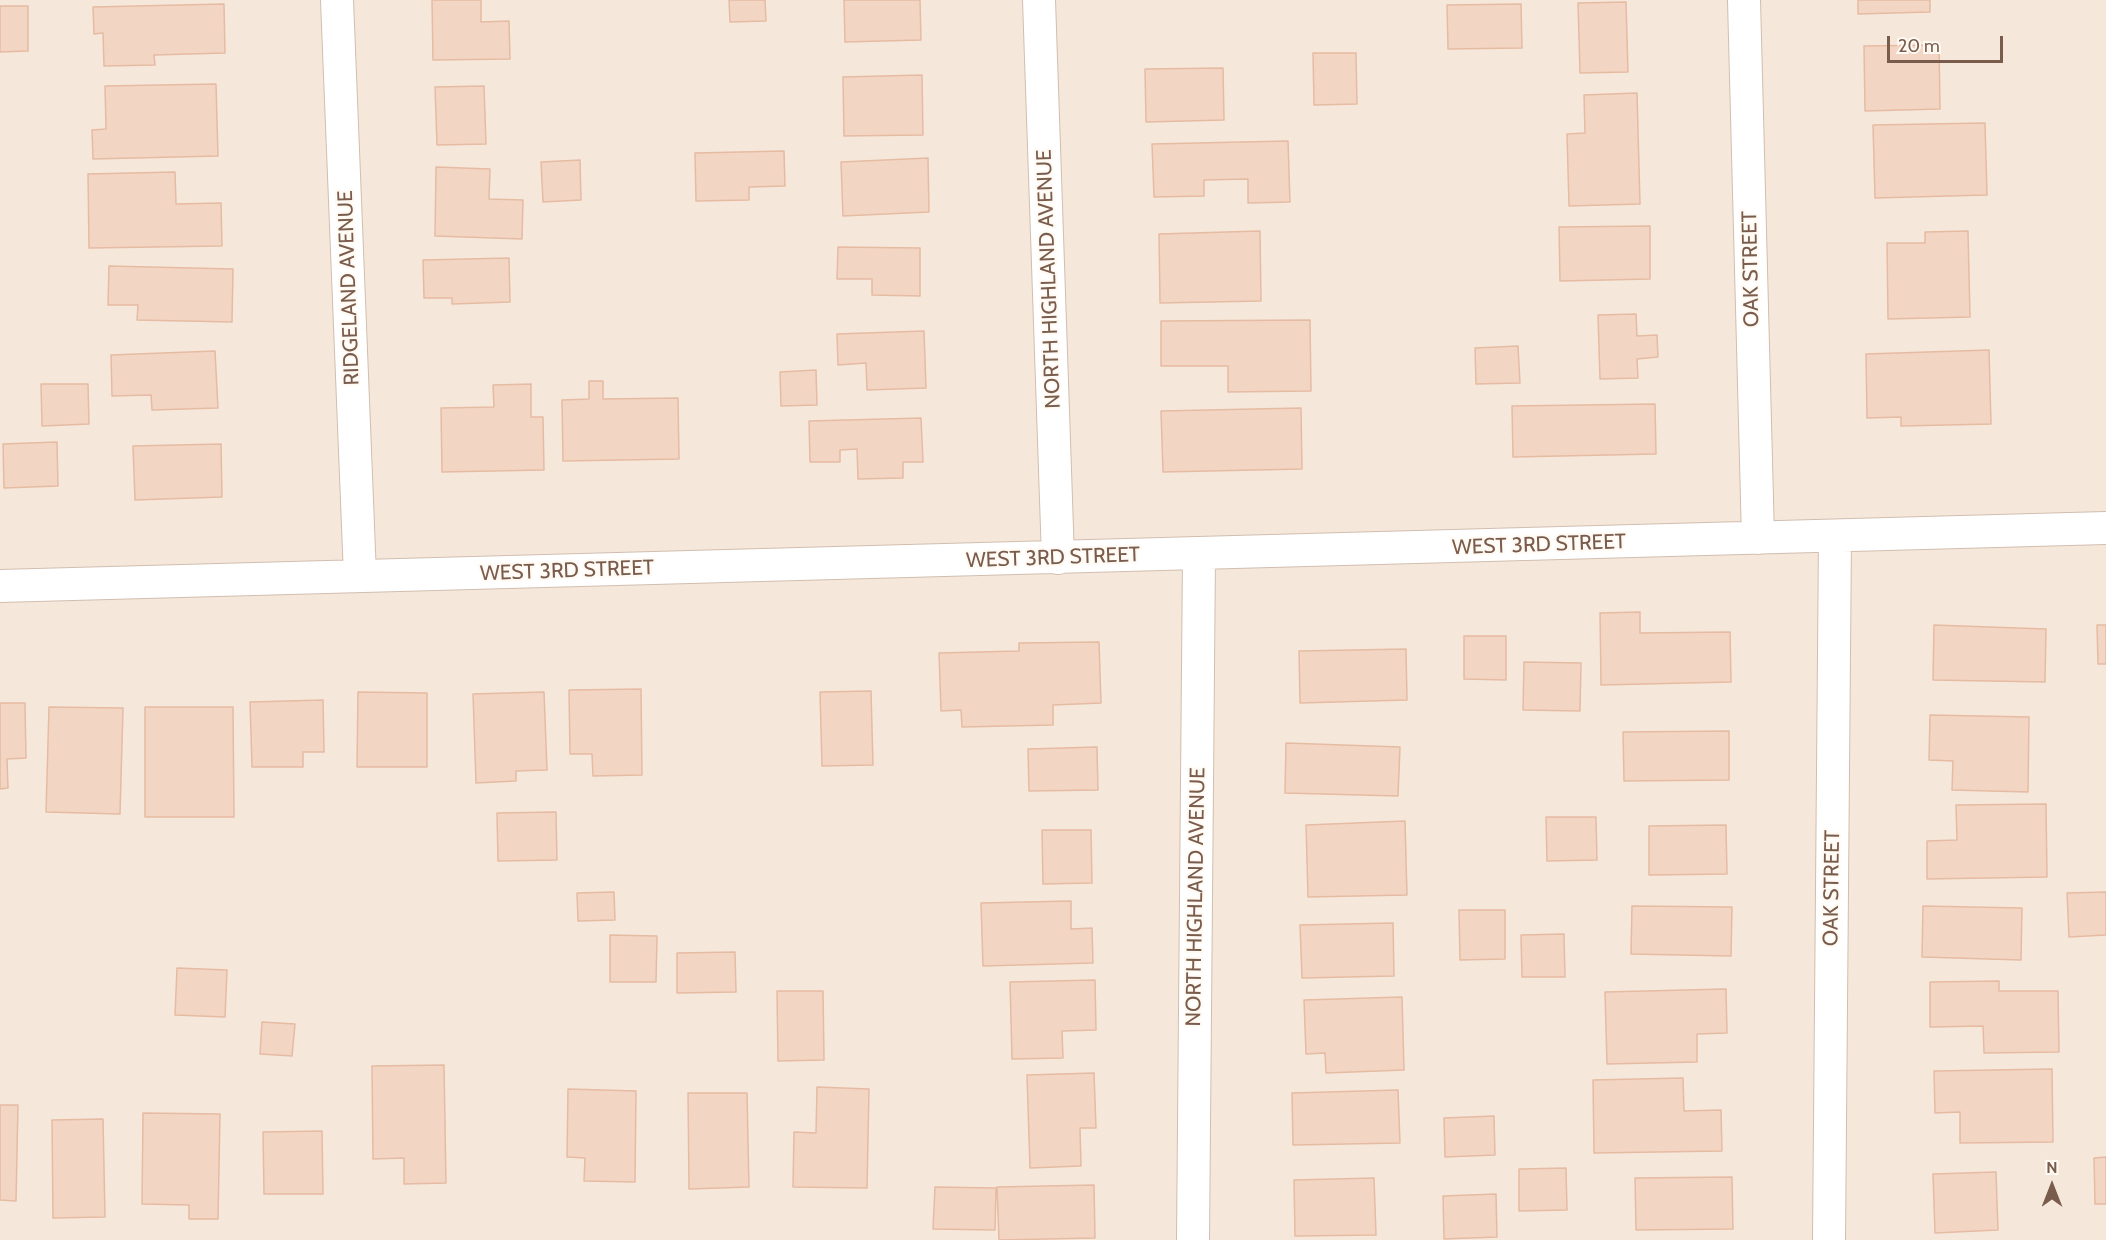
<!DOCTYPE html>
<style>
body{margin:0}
#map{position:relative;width:2106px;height:1240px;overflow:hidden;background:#fdf6ec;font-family:Cabin,sans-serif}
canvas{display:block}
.north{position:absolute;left:2022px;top:1156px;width:60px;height:60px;-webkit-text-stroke:4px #fffaf3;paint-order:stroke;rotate:0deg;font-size:16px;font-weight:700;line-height:24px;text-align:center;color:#7a5c4d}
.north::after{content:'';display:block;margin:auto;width:21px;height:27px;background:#7a5c4d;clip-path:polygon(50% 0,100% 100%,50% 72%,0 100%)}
.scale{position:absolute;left:1887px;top:36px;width:116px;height:27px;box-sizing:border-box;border:3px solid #7a5c4d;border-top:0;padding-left:8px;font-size:18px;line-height:21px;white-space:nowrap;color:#7a5c4d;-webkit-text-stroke:4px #fffaf3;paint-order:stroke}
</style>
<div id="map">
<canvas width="2106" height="1240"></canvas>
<div class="north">N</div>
<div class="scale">20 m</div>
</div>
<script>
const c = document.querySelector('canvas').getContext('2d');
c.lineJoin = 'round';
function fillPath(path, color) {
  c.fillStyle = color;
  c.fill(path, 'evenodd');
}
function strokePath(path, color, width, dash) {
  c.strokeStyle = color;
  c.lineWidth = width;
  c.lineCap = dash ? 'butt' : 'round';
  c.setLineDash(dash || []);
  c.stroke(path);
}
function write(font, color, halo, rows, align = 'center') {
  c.font = font + ' Cabin,sans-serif';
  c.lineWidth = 4.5;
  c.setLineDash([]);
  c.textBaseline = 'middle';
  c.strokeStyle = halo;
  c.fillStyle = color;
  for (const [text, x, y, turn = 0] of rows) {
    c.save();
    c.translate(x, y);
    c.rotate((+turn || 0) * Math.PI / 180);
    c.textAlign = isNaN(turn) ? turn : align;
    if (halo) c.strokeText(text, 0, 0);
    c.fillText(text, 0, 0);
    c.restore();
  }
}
fillPath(new Path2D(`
 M0,0H2106V1240H0Z`), '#f5e8da');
const building = new Path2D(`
 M432,0H481V22L509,21L510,59L433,60Z
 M729,0H765L766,21L730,22Z
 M844,0H920L921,40L845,42Z
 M1858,0H1930V12L1858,14Z
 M1626,2L1628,72L1580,73L1578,3Z
 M224,4L225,53L154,55L155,65L104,66L103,33L94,34L93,7Z
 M1521,4L1522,48L1448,49L1447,5Z
 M0,6H28V51L0,52Z
 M1939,45L1940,109L1865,111L1864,46Z
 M1313,53H1356L1357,104L1314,105Z
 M1223,68L1224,120L1146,122L1145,69Z
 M922,75L923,135L844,136L843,77Z
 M216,84L218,156L93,159L92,130L106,129L105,86Z
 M484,86L486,144L437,145L435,87Z
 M1637,93L1640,204L1569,206L1567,134L1585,133L1584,95Z
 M1985,123L1987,195L1875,198L1873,125Z
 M1288,141L1290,202L1248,203V179L1204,180V196L1154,197L1152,144Z
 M784,151L785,186L749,187V200L696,201L695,153Z
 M928,158L929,212L843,216L841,162Z
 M580,160L581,200L543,202L541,162Z
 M436,167L490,169L489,199L523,200L522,239L435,236Z
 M175,172L176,204L221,203L222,246L89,248L88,174Z
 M1650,226V279L1560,281L1559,227Z
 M1260,231L1261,301L1160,303L1159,234Z
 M1968,231L1970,317L1888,319L1887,243H1925V232Z
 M838,247L920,248V296L872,295V279H837Z
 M509,258L510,302L452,304V298H424L423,260Z
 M109,266L233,269L232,322L137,320L138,305H108Z
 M1636,314L1637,336L1657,335L1658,357L1637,359L1638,378L1600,379L1598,315Z
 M1310,320L1311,391L1228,392V366H1161V321Z
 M924,331L926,388L867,390L866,363L838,365L837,334Z
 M1518,346L1520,383L1476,384L1475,348Z
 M1989,350L1991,424L1901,426V417L1867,418L1866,354Z
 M215,351L218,408L152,410L151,395L112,396L111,355Z
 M816,370L817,405L781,406L780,372Z
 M589,381H603V399L678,398L679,459L563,461L562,400L589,399Z
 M41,384H88L89,424L42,426Z
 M531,384V417H543L544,470L442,472L441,408L494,407L493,385Z
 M1655,404L1656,454L1513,457L1512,406Z
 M1301,408L1302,469L1163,472L1161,411Z
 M921,418L923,462H903V478L858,479L857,449L840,450V462H810L809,421Z
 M57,442L58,486L4,488L3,444Z
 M221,444L222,497L135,500L133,446Z
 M1640,612V633L1730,632L1731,682L1601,685L1600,613Z
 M1934,625L2046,629L2045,682L1933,680Z
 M2097,625H2106V664H2098Z
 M1464,636H1506V680L1464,679Z
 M1099,642L1101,703L1053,705V725L962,727L961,710L941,711L939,653L1019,651V643Z
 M1406,649L1407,700L1300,703L1299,651Z
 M1524,662L1581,663L1580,711L1523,710Z
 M641,689L642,775L593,776L592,754H570L569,690Z
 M871,691L873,765L822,766L820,692Z
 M358,692L427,693V767H357Z
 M544,692L547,770L516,771V781L476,783L473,694Z
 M323,700L324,752H303V767H252L250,702Z
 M0,703H25L26,758L7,759L8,788L0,789Z
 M49,707L123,708L120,814L46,812Z
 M145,707H233L234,817H145Z
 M1930,715L2029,717L2028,792L1952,790L1953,761L1929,760Z
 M1729,731V780L1624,781L1623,732Z
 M1286,743L1400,747L1398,796L1285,793Z
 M1097,747L1098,790L1029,791L1028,749Z
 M2046,804L2047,877L1927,879V841L1957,840L1956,805Z
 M556,812L557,860L498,861L497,813Z
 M1546,817H1596L1597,860L1547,861Z
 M1405,821L1407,895L1308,897L1306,825Z
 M1726,825L1727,874L1649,875V826Z
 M1042,830H1091L1092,883L1043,884Z
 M614,892L615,920L578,921L577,893Z
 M2106,892V935L2069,937L2067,893Z
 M1071,901V929L1092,928L1093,963L983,966L981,903Z
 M1632,906L1732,907L1731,956L1631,954Z
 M1923,906L2022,908L2021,960L1922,957Z
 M1459,910H1505V959L1460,960Z
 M1393,923L1394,976L1302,978L1300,925Z
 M1564,934L1565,977H1522L1521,935Z
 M610,935L657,936L656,982H610Z
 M735,952L736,992L677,993V953Z
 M177,968L227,970L225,1017L175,1015Z
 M1095,980L1096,1030L1062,1031L1063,1058L1012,1059L1010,982Z
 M1999,981V991H2058L2059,1052L1984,1053L1983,1026L1930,1027V982Z
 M1726,989L1727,1033L1697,1034V1062L1607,1064L1605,992Z
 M777,991H823L824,1060L778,1061Z
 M1402,997L1404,1070L1326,1073L1325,1053L1306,1054L1304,1000Z
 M262,1022L295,1024L292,1056L260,1054Z
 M444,1065L446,1183L404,1184V1158L373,1159L372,1066Z
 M2052,1069L2053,1142L1960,1143V1112L1935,1113L1934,1071Z
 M1094,1073L1096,1128H1080L1081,1166L1030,1168L1027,1075Z
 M1683,1078L1684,1111L1721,1110L1722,1151L1594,1153L1593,1080Z
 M817,1087L869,1089L867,1188L793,1187L794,1132L816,1133Z
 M568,1089L636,1091L635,1182L584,1181L585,1158L567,1157Z
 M1398,1090L1400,1143L1293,1145L1292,1093Z
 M688,1093H747L749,1187L689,1189Z
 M0,1105H18L16,1201L0,1200Z
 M143,1113L220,1114L218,1219H189V1205L142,1204Z
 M1494,1116L1495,1155L1445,1157L1444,1118Z
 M103,1119L105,1217L53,1218L52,1120Z
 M322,1131L323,1194H264L263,1132Z
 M2106,1157V1204H2095L2094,1158Z
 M1566,1168L1567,1210L1519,1211V1169Z
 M1996,1172L1998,1230L1935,1233L1933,1174Z
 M1732,1177L1733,1229L1636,1230L1635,1178Z
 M1374,1178L1376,1235L1295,1236L1294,1180Z
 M1094,1185L1095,1238L999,1240L997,1187Z
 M935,1187L996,1188L995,1230L933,1229Z
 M1496,1194L1497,1237L1444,1239L1443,1196Z`);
fillPath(building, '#f3d5c3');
strokePath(building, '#e6bba3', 1.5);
const minor = new Path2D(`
 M337,0L360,576
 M1039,0L1058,558
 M1744,0L1758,538
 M0,586L2106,528
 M1193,1240L1199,554
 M1829,1240L1835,537`);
strokePath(minor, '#d1beb0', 34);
strokePath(minor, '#fff', 32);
write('21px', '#7a5c4d', '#fffaf3', [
 ["OAK STREET",1751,269,-91],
 ["NORTH HIGHLAND AVENUE",1049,279,-92],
 ["RIDGELAND AVENUE",349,288,-92],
 ["WEST 3RD STREET",1539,545,-2],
 ["WEST 3RD STREET",1053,558,-2],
 ["WEST 3RD STREET",567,571,-2],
 ["OAK STREET",1832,888,-89],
 ["NORTH HIGHLAND AVENUE",1196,897,-89]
]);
</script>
